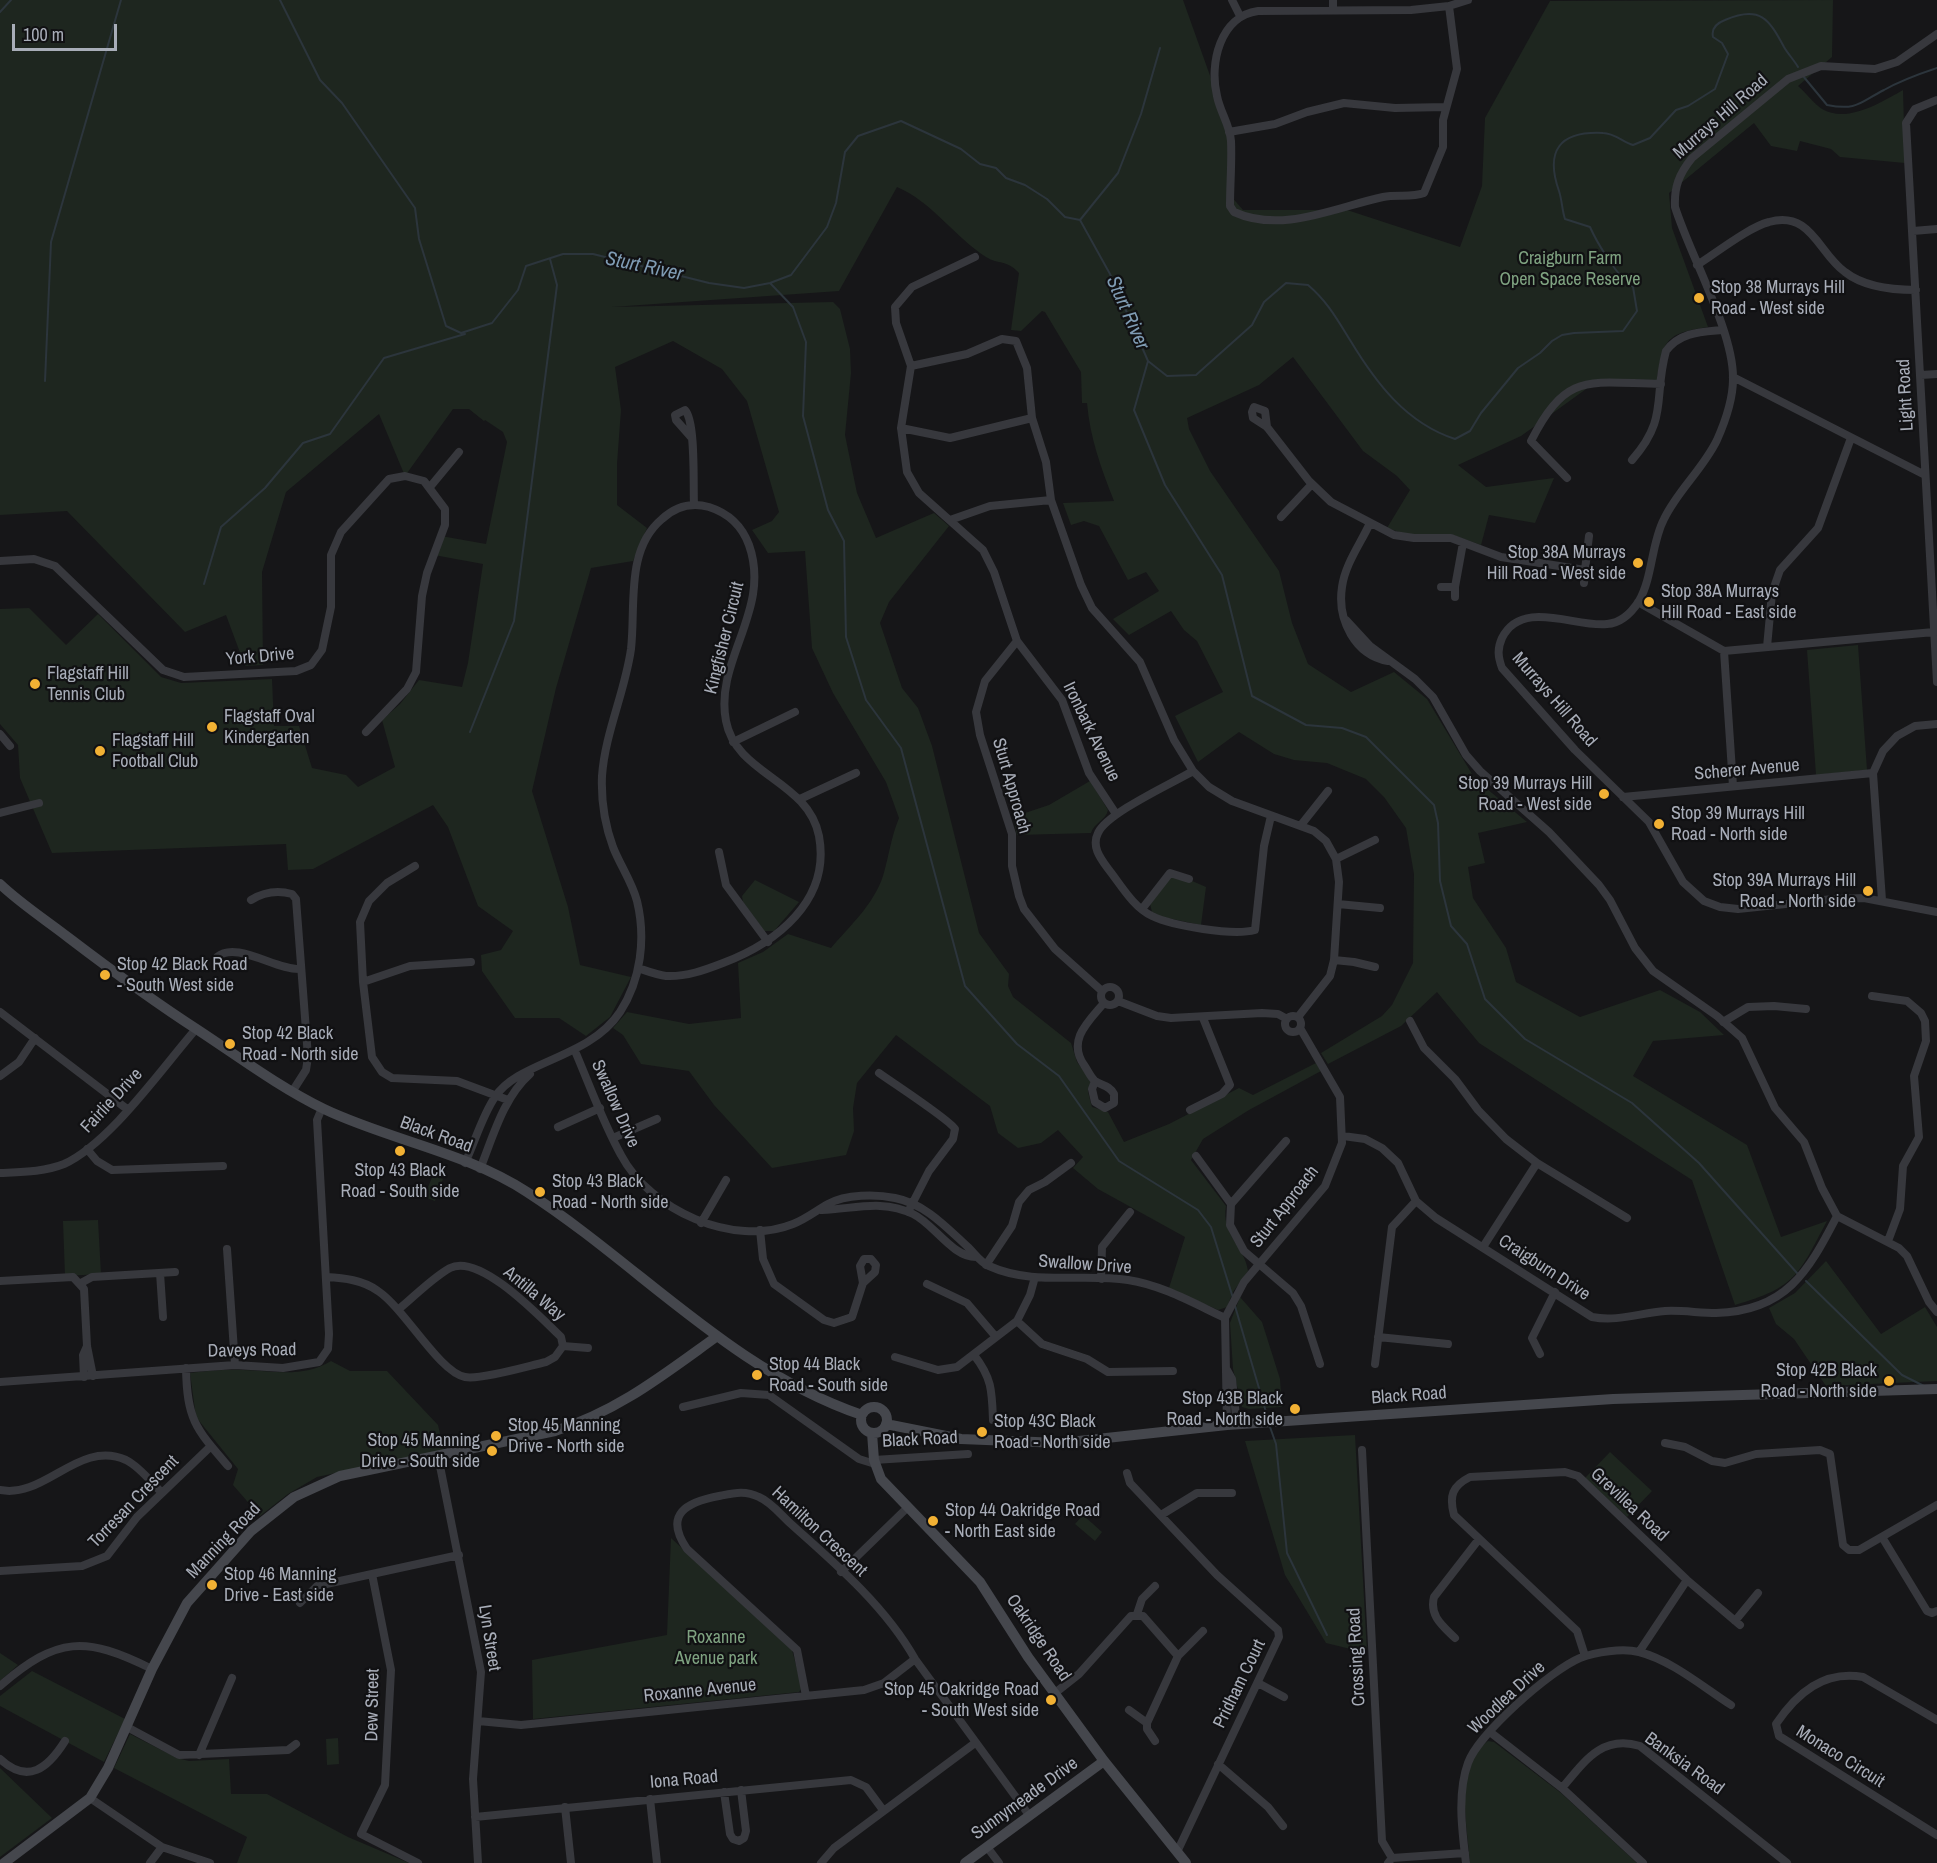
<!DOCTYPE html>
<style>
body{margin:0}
#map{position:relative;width:1937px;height:1863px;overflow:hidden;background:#161618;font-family:"Archivo Narrow",sans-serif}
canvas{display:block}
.scale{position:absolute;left:12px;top:24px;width:105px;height:27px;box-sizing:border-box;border:3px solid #a8adb8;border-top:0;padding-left:8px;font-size:18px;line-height:21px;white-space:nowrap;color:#a8adb8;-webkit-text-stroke:4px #111113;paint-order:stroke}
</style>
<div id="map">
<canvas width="1937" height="1863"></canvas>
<div class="scale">100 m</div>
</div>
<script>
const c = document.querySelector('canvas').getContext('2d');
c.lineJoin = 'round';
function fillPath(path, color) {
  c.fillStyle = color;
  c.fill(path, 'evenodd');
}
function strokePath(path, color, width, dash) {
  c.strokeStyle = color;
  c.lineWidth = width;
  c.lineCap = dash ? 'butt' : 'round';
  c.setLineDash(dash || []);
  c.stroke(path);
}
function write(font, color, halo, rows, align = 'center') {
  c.font = font + ' "Archivo Narrow",sans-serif';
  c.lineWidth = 4.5;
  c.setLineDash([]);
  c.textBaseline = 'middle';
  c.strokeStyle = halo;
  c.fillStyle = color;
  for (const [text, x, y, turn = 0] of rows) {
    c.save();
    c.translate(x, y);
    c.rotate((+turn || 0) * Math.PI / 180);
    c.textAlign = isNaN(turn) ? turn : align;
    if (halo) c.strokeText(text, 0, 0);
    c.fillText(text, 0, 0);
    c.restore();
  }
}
fillPath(new Path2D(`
 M0,0H1183L1228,126L1230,195L1243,210H1347L1460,247L1482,186L1485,118L1550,1L1833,0L1832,57L1798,86C1806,93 1814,104 1822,109C1847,124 1882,102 1903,90L1905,163L1840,157L1831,149L1800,141L1797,151L1771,146L1754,123L1669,193L1672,228L1708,327C1666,333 1663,340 1657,380L1600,379L1521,436L1458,465L1486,487L1554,478L1535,523L1489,515L1481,545L1450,534H1405L1387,528L1410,490L1397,476L1363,451L1293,357L1259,385L1187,418L1189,429L1210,471L1279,571L1292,623L1308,664L1351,692L1394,672L1427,699L1475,779L1527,822L1478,833L1485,863L1468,867L1473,898L1506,948L1516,982L1580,1017L1660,990L1700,1012L1724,1035L1653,1041L1633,1076L1747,1145L1781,1237L1827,1221C1798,1275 1797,1287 1735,1305L1692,1180L1479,1043L1437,992L1401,1026L1328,1064L1321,1053L1382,1016L1392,1005L1413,963L1414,874L1406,828L1384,797L1366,779L1327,763L1294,760L1274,754L1239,732L1198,762L1175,716L1223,692L1197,641L1184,630L1171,611L1129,635L1113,619L1159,591L1146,572L1128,580L1099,526L1084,521L1071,525L1063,503L1114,501C1101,468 1090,438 1087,403H1082L1081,372L1045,312L1042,311L1021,331L1011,330L1019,273C1006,259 999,265 986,257C956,238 931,201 897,187L839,291L612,307L833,302L840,309L850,349L851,373L845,435L857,493L876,538L934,513L949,526L889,602L880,623L902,688L918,708L932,746L979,933L1009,974L1008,986L1013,997L1071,1043L1077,1062L1091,1081L1088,1092L1092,1107L1108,1112L1124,1142L1169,1124L1239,1088L1253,1095L1316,1063L1321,1071L1249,1110L1203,1139L1191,1160L1226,1206C1221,1235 1245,1247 1248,1271L1233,1292L1227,1307L1218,1310L1169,1288L1185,1237L1098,1189L1073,1168L1083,1157L1058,1130L1041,1143L1018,1148L998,1133L990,1106L896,1035L857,1083L853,1108L854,1131L846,1155L772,1168L714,1105L689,1071L641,1064L623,1035L613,1028L627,1012L689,1024L741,1018L738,963L763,952L788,934L831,948C849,927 874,904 883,876C889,856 891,837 899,818L886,782L833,693L812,648L805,551L768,553L752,530L772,521L779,512L747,401L722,369L673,341L615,367L621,410L617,464V505L647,528L633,561L591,568L556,688L532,791L568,907L580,965L631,977L610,1017L586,1036L559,1018H515L482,971L481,955L501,950L513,931L478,906L448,827L433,805L313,869L288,870L286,844L52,853L20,778L18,745L0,724V609L29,608L66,645L98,614L161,677L181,683L272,679L274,726H299L312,768L346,775L358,787L395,767L382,720L400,704L419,680L462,687L468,663L483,564L434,555L441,536L486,544L507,442L503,432L485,420L484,421L469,409H453L405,476L379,414L286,492L262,572L263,665L245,666L226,615L185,632L67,511L0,515Z
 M1858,645L1867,770L1816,775L1807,650Z
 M1090,781L1108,810C1106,820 1094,823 1091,833L1017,835L1013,817L1049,805Z
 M1174,873L1206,887L1201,925L1158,916L1152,912L1150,904Z
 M755,880L799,902L774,931H764L743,902L742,896Z
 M433,1175L443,1179L435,1201L424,1197Z
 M98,1220L101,1274L65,1276L63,1221Z
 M1826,1261L1881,1334L1925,1307L1937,1327V1381L1826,1386L1794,1339L1776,1324L1769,1308L1795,1293Z
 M1240,1297L1262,1322L1280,1379L1282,1407L1249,1409L1242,1407L1233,1369L1230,1323Z
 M331,1361L350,1371H387L438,1425L444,1450L317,1477L288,1494L260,1516L233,1485L238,1469L196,1417L190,1373C207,1371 225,1369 243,1370C274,1371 304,1378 331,1361Z
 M1355,1435L1367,1653L1326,1643L1285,1575L1245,1441Z
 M1610,1452L1652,1491L1627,1517L1585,1478Z
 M1083,1515L1102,1532L1095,1541L1075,1524Z
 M671,1538L792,1650L802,1688L799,1692L533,1719L532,1660L667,1635Z
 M0,1653L18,1665L0,1681Z
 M32,1671L125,1719L104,1762L0,1706V1696Z
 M130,1734L177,1758L189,1761L229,1759L231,1794H267L348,1837L409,1863H237L247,1837L114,1768Z
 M338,1738L339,1764L327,1765L326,1739Z
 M1488,1741L1494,1742L1561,1793L1637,1863H1470C1468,1827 1453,1766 1488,1741Z
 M0,1768L52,1818L0,1857Z`), '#1e261f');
strokePath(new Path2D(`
 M280,0L320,80L342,103L415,208L419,239L446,326L461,333L492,323L518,290L526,266L563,254H593L709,283L744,288L770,283L791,275L827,227L836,203L845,152L858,136L901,121L961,149L980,164L996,168L1006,178L1025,185L1047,199L1065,217L1080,220L1110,274L1148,361L1167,376L1196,375L1252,325L1264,302L1286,283L1308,285C1327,301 1337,319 1350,340C1376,383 1406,423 1455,439L1470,431L1481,413L1518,368L1540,353L1552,341L1562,335L1574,333L1623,331L1637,311L1633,287C1619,279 1597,243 1590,227L1565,219C1562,210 1562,200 1559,191C1545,151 1559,131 1603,133C1614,133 1623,142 1633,145L1650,138L1676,110L1688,106L1715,89L1728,54L1722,43L1713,37C1711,28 1717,23 1725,20C1760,5 1769,19 1784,47C1788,54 1794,60 1798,67
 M0,12L11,0
 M1803,76L1827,105C1858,111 1860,102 1884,90C1900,81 1919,74 1937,68
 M1080,220L1118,173L1141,114L1160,48
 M770,283L793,307L806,342L803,416L828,510L844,541L846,637L866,700L901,748L965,986L1017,1044L1059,1076L1119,1161L1198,1210L1211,1227L1233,1298
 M1148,361L1134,410L1165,485L1222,575L1252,696L1306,725L1342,728L1366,737L1434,805L1438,823L1440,881L1451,926L1467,944L1485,999L1525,1039L1632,1103L1699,1163L1797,1273
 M45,381L51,242L121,0
 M204,584L221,527L265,488L303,443L330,434L384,358L465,334
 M470,732L514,621L557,285L550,259
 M1806,1281L1902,1375L1924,1386
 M1235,1306L1268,1419
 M1270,1427L1276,1444L1287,1553L1327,1635`), '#2c353c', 2);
strokePath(new Path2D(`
 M1232,0L1240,16
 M1333,0V10
 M1449,6L1457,69L1443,120V147L1424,193C1411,198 1397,194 1383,197C1336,207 1282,234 1234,212L1230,206C1230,184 1232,162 1231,141C1230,125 1220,112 1217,96C1209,64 1220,16 1258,11L1411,10L1449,6L1468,0
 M1937,34L1897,62L1875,69L1821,66L1788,79L1692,158C1679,174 1674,187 1675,207C1690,255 1734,332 1733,379C1733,398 1725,422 1717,440C1703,469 1678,490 1664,519C1651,544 1653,576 1639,601C1632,612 1621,623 1607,624C1576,628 1522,598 1502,638C1497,649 1498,657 1502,668L1575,750L1649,822L1683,882L1704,901L1720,907L1738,909L1833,899L1864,898L1937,912
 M1937,100L1915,109L1906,123L1937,682
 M1229,132L1275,124L1307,112L1344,103L1395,108L1446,107
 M1913,231L1937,229
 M975,257L912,287L895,307L896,323L911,366L901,428L907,472L919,493L983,550L994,572L1017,641L1062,700L1089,773L1116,814
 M1697,265C1716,253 1749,227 1769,222C1811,210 1819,254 1845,272C1864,287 1892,290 1916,290
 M911,366L967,354L1002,339L1016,341L1027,368L1032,418L1046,462L1051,500L1081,585L1092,608L1140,662L1174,740L1193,771L1209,787L1232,801L1314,831L1326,841L1336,859L1339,882L1334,960L1330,976L1298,1017
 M1921,375L1937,374
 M1733,377L1925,475
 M1267,427L1265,411L1254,407L1252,412L1253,418L1267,427L1309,481L1331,502L1394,535L1414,538H1451L1501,557L1585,570L1589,536
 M901,428L950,438L1032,418
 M691,437L676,420L675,415L685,410C696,421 693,486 694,504
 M1632,460C1669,418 1653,398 1666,351C1680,332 1701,332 1722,330
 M1567,478L1531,441C1567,370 1590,383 1661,384
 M430,487L459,452
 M1281,517L1312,484
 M950,520L990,506L1051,500
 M1370,523C1361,543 1345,564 1342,587C1337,620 1355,655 1388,661
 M0,561L34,559L55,566L163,670L184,677L296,671L311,665L322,650L331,607V555L341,532L389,479L405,476L424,481L445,509V525L427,573L422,596L416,672L407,689L366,732
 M1584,583L1585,570
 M1441,587H1455
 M1455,597V587L1463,543
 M1638,602L1724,651L1733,786
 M1346,620L1370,646L1415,679L1433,697L1466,755L1480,771L1549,832L1599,885L1610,900L1635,948L1653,971L1717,1016L1742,1038L1775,1108L1804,1142L1822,1188L1837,1216L1899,1248L1907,1256L1929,1302L1937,1312
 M1017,641L985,681L976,712L980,735L1012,834V866L1019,896L1024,909L1055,949L1102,991
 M1767,647L1772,593L1780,570L1818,528L1851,438
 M1724,651L1934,632
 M0,734L10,746
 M733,742L795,712
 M1193,771C1171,784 1107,813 1098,833C1091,847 1101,859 1109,870C1121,885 1133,907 1152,916C1173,926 1233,936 1255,930L1264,846L1271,816
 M1623,797L1873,773
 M800,799L856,773
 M0,813L39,803
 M1301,825L1328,791
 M719,852L726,885L768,942
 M1336,859L1375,840
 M415,866L387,883L369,901L360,922L363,982L372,1057L382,1072L392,1078L457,1081L508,1100
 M251,900C264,892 277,890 292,894L296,899L308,1057L306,1070L292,1092
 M1882,900L1873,773L1883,751L1897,736L1915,726L1937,724
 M1338,904L1380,908
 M1142,909L1170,873L1189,879
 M217,957C236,940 277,971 301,969
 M1334,960L1354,962L1375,967
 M363,982L410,966L471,962
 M1101 996a9 9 0 1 1 18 0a9 9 0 1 1-18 0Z
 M1872,996L1907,1001L1921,1013L1925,1021L1926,1041L1914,1076L1919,1137L1903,1166L1900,1209L1888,1241
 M1118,1001L1157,1016L1171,1018L1262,1013L1278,1014L1287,1019
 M0,1012L127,1109
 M1285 1024a8 8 0 1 1 16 0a8 8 0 1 1-16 0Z
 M1410,1021L1424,1048L1455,1079L1478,1110L1506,1139L1537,1163L1627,1218
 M1723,1022L1748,1007L1774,1006L1806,1009
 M575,1051C590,1086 603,1123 621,1155C650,1210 733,1248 793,1224C806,1219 817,1210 828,1204C846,1194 876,1194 895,1198C926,1204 947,1228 969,1248C976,1255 980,1262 989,1266C1033,1286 1082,1273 1128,1280C1162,1285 1195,1304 1225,1318
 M879,1073C893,1083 950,1120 955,1129L953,1139L929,1171L908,1212
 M0,1076L19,1062L35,1038
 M1095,1081L1092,1089L1095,1102L1105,1108L1114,1103V1094C1109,1085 1102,1086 1095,1081C1091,1078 1087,1069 1084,1065C1067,1040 1088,1022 1104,1003
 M1190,1110L1222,1094L1230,1085L1203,1018
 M558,1127L600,1108
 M1343,1136L1365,1139L1382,1148L1398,1163L1416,1201L1436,1218L1592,1317C1617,1322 1640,1313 1665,1311C1682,1310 1699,1313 1716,1313C1786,1311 1808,1272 1837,1216
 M613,1138L657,1119
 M1286,1141L1231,1204L1230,1225L1244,1251L1293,1293L1301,1306L1320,1364
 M87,1149L97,1161L112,1170L223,1166
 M1196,1156L1231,1204
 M465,1163C475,1142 482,1116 495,1097C518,1061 589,1059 620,1012C641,980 646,938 637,901C632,882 620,865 613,847C605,825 601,800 602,776C605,733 625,692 631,649C636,606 625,550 662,519C675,507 691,502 709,507C728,513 742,526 749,545C772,610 714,660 726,721C736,775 808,780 819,836C831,901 776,943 723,963C705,970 686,977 666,976C657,975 647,971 638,968
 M480,1169C493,1137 503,1098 530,1074
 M0,1173C21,1172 44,1172 64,1164C110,1143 162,1068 196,1029
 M822,1210C854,1209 882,1199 913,1214C934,1224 952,1257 976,1257
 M701,1223L726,1180
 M760,1230L763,1259L774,1284L824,1320L834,1323L852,1317L863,1283L860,1266L864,1259H871L876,1265L875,1272L863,1283
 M1483,1247L1537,1163
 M227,1249L235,1365
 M986,1265L1012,1226L1019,1202L1029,1190L1045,1182L1071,1163
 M160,1273L163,1317
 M326,1277C344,1278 363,1280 378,1291C405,1309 439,1372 465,1377C481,1380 528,1366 546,1362L555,1357L563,1346L561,1337C540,1317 480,1253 450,1268C432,1278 415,1296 399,1309
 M1101,1279L1102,1247L1130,1212
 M0,1281L73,1277L84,1289L87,1346L93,1376
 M81,1283L92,1277L175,1272
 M927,1284L967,1303L996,1337
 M1017,1321L1042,1344L1087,1359L1108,1372L1173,1371
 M1378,1337L1448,1344
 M563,1346L588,1348
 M1540,1354L1532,1338L1555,1292
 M974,1355C992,1378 992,1391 993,1420
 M895,1357L938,1370L957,1367L1017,1321L1030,1295L1035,1277
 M1375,1364L1392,1227L1416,1201
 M186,1368C187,1419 195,1428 228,1466
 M1227,1370L1232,1379L1237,1425
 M84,1377L83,1355L87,1346
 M0,1382L235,1365L283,1368L319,1362L328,1349L329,1334L317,1120L322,1108
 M683,1407L741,1393L769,1395L859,1459L875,1464
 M1227,1425L1225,1318L1244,1282L1325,1186L1342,1143L1340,1097L1300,1028
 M1665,1443L1685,1447L1712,1461L1725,1463L1756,1454L1820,1450L1830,1454L1843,1545L1849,1550H1859L1937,1505
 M1362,1450L1382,1841L1392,1858
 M438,1456L481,1672L473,1779L478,1863
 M874,1460L968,1454
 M1127,1473L1130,1483L1217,1575L1278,1630L1279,1637L1177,1852
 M0,1490C45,1499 79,1439 126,1460C140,1467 151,1482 161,1492
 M1161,1515L1197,1493H1232
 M1882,1537L1927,1611L1932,1613L1937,1611
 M0,1571L82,1566L107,1556L137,1517L211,1446
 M841,1572L908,1507
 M372,1574L391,1670L385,1785L361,1834L418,1863
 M300,1603L317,1586L459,1555
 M1137,1614L1142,1599L1155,1586
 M1735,1621L1758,1593
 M1455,1638C1443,1626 1429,1616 1434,1597L1479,1539
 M1639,1652L1687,1580
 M1178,1656L1203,1631
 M1585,1656L1577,1631L1454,1515C1449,1496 1452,1486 1470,1477L1565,1472L1578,1476L1687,1580L1740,1625
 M1258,1683L1284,1697
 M0,1686C58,1636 85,1636 152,1669
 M1055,1693L1079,1674L1131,1616H1143L1178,1656L1147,1723V1729L1155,1741
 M806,1696L797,1650L687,1549C663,1514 687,1502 719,1496C734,1493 745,1490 759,1497C771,1502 781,1515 791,1524C835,1563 886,1607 915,1659L1029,1815
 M1129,1710L1147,1723
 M1937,1720L1863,1677C1824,1670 1797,1693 1776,1724L1779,1736L1937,1835
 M478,1721L521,1725L864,1690L884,1683L915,1659
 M127,1727L179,1755L288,1750L296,1744
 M1490,1732L1562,1788L1643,1863
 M199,1755L232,1678
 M0,1759C28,1785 48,1768 65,1741
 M1218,1764L1268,1807L1283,1826
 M1562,1788C1584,1762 1602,1734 1640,1746L1787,1863
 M724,1792L730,1834L733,1839L739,1841L744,1838L746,1831L741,1790
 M90,1798L162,1847L210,1863
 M650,1799L657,1863
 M565,1807L571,1863
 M475,1817L851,1780L866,1787L883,1810
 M987,1847L999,1863
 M150,1863L162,1847
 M821,1863L834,1848L975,1743
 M1388,1863L1392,1858L1465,1853
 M1466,1863C1462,1831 1457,1793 1468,1763C1478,1734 1551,1670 1580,1658C1596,1652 1622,1648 1639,1652C1671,1660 1703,1687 1731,1705`), '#37383d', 8);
strokePath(new Path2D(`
 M0,884C21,904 46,920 69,938C111,970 153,1001 198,1030C239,1057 279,1087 324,1109C389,1140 466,1152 527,1192C640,1265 732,1371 862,1415
 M861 1420a13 13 0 1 1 26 0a13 13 0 1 1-26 0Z
 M886,1424L961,1439L1060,1443L1227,1425L1613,1399L1937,1389
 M872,1433L874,1460L881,1479L980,1582L1028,1657L1104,1761L1186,1863
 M4,1863L90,1798L108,1768L152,1669L187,1603L251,1531L294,1497L340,1476L555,1431C618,1411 663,1375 716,1337
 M965,1863L1104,1761`), '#45474d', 10);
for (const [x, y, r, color] of [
 [1699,298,6,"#f2b134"],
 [1638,563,6,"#f2b134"],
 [1649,602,6,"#f2b134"],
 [35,684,6,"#f2b134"],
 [212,727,6,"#f2b134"],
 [100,751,6,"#f2b134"],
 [1604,794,6,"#f2b134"],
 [1659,824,6,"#f2b134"],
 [1868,891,6,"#f2b134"],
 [105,975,6,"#f2b134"],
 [230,1044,6,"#f2b134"],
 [400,1151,6,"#f2b134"],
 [540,1192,6,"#f2b134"],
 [757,1375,6,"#f2b134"],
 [1889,1381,6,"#f2b134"],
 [1295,1409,6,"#f2b134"],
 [982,1432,6,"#f2b134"],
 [496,1436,6,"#f2b134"],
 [492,1451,6,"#f2b134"],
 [933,1521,6,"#f2b134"],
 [212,1585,6,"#f2b134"],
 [1051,1700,6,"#f2b134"]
]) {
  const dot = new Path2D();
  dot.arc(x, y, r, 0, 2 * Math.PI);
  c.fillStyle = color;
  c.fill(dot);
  strokePath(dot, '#111113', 2);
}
write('18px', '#a8adb8', '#111113', [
 ["Murrays Hill Road",1721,117,-41],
 ["Light Road",1906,395,-93],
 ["Kingfisher Circuit",725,638,-76],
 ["York Drive",260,657,-5],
 ["Murrays Hill Road",1554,700,49],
 ["Ironbark Avenue",1091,732,64],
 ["Scherer Avenue",1747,770,-5],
 ["Sturt Approach",1011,786,74],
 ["Fairlie Drive",112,1101,-47],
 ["Swallow Drive",615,1104,66],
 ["Black Road",436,1135,20],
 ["Sturt Approach",1285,1207,-52],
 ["Swallow Drive",1085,1265,4],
 ["Craigburn Drive",1544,1268,33],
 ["Antilla Way",534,1294,40],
 ["Daveys Road",252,1351,-1],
 ["Black Road",1409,1396,-4],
 ["Black Road",920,1440,-3],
 ["Torresan Crescent",134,1502,-46],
 ["Grevillea Road",1629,1505,43],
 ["Hamilton Crescent",819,1532,43],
 ["Manning Road",224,1541,-46],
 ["Lyn Street",489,1638,81],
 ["Oakridge Road",1038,1638,56],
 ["Crossing Road",1357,1657,-93],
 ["Pridham Court",1240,1684,-64],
 ["Roxanne Avenue",700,1691,-6],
 ["Woodlea Drive",1507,1698,-43],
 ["Dew Street",373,1705,-89],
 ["Monaco Circuit",1840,1757,32],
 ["Banksia Road",1684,1764,36],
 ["Iona Road",684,1780,-5],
 ["Sunnymeade Drive",1025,1799,-36]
]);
write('18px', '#7fa381', '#111113', [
 ["Craigburn Farm",1570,259],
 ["Open Space Reserve",1570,280],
 ["Roxanne",716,1638],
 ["Avenue park",716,1659]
]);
write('18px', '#a8adb8', '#111113', [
 ["Stop 38 Murrays Hill",1711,288],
 ["Road - West side",1711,309],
 ["Stop 38A Murrays",1626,553,"right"],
 ["Hill Road - West side",1626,574,"right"],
 ["Stop 38A Murrays",1661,592],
 ["Hill Road - East side",1661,613],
 ["Flagstaff Hill",47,674],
 ["Tennis Club",47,695],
 ["Flagstaff Oval",224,717],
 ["Kindergarten",224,738],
 ["Flagstaff Hill",112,741],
 ["Football Club",112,762],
 ["Stop 39 Murrays Hill",1592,784,"right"],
 ["Road - West side",1592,805,"right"],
 ["Stop 39 Murrays Hill",1671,814],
 ["Road - North side",1671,835],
 ["Stop 39A Murrays Hill",1856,881,"right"],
 ["Road - North side",1856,902,"right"],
 ["Stop 42 Black Road",117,965],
 ["- South West side",117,986],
 ["Stop 42 Black",242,1034],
 ["Road - North side",242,1055],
 ["Stop 43 Black",400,1171,"center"],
 ["Road - South side",400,1192,"center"],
 ["Stop 43 Black",552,1182],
 ["Road - North side",552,1203],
 ["Stop 44 Black",769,1365],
 ["Road - South side",769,1386],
 ["Stop 42B Black",1877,1371,"right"],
 ["Road - North side",1877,1392,"right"],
 ["Stop 43B Black",1283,1399,"right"],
 ["Road - North side",1283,1420,"right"],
 ["Stop 43C Black",994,1422],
 ["Road - North side",994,1443],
 ["Stop 45 Manning",508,1426],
 ["Drive - North side",508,1447],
 ["Stop 45 Manning",480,1441,"right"],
 ["Drive - South side",480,1462,"right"],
 ["Stop 44 Oakridge Road",945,1511],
 ["- North East side",945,1532],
 ["Stop 46 Manning",224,1575],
 ["Drive - East side",224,1596],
 ["Stop 45 Oakridge Road",1039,1690,"right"],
 ["- South West side",1039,1711,"right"]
], 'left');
write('italic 20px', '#7f9bb3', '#111113', [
 ["Sturt River",644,267,12],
 ["Sturt River",1127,313,66]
]);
</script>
